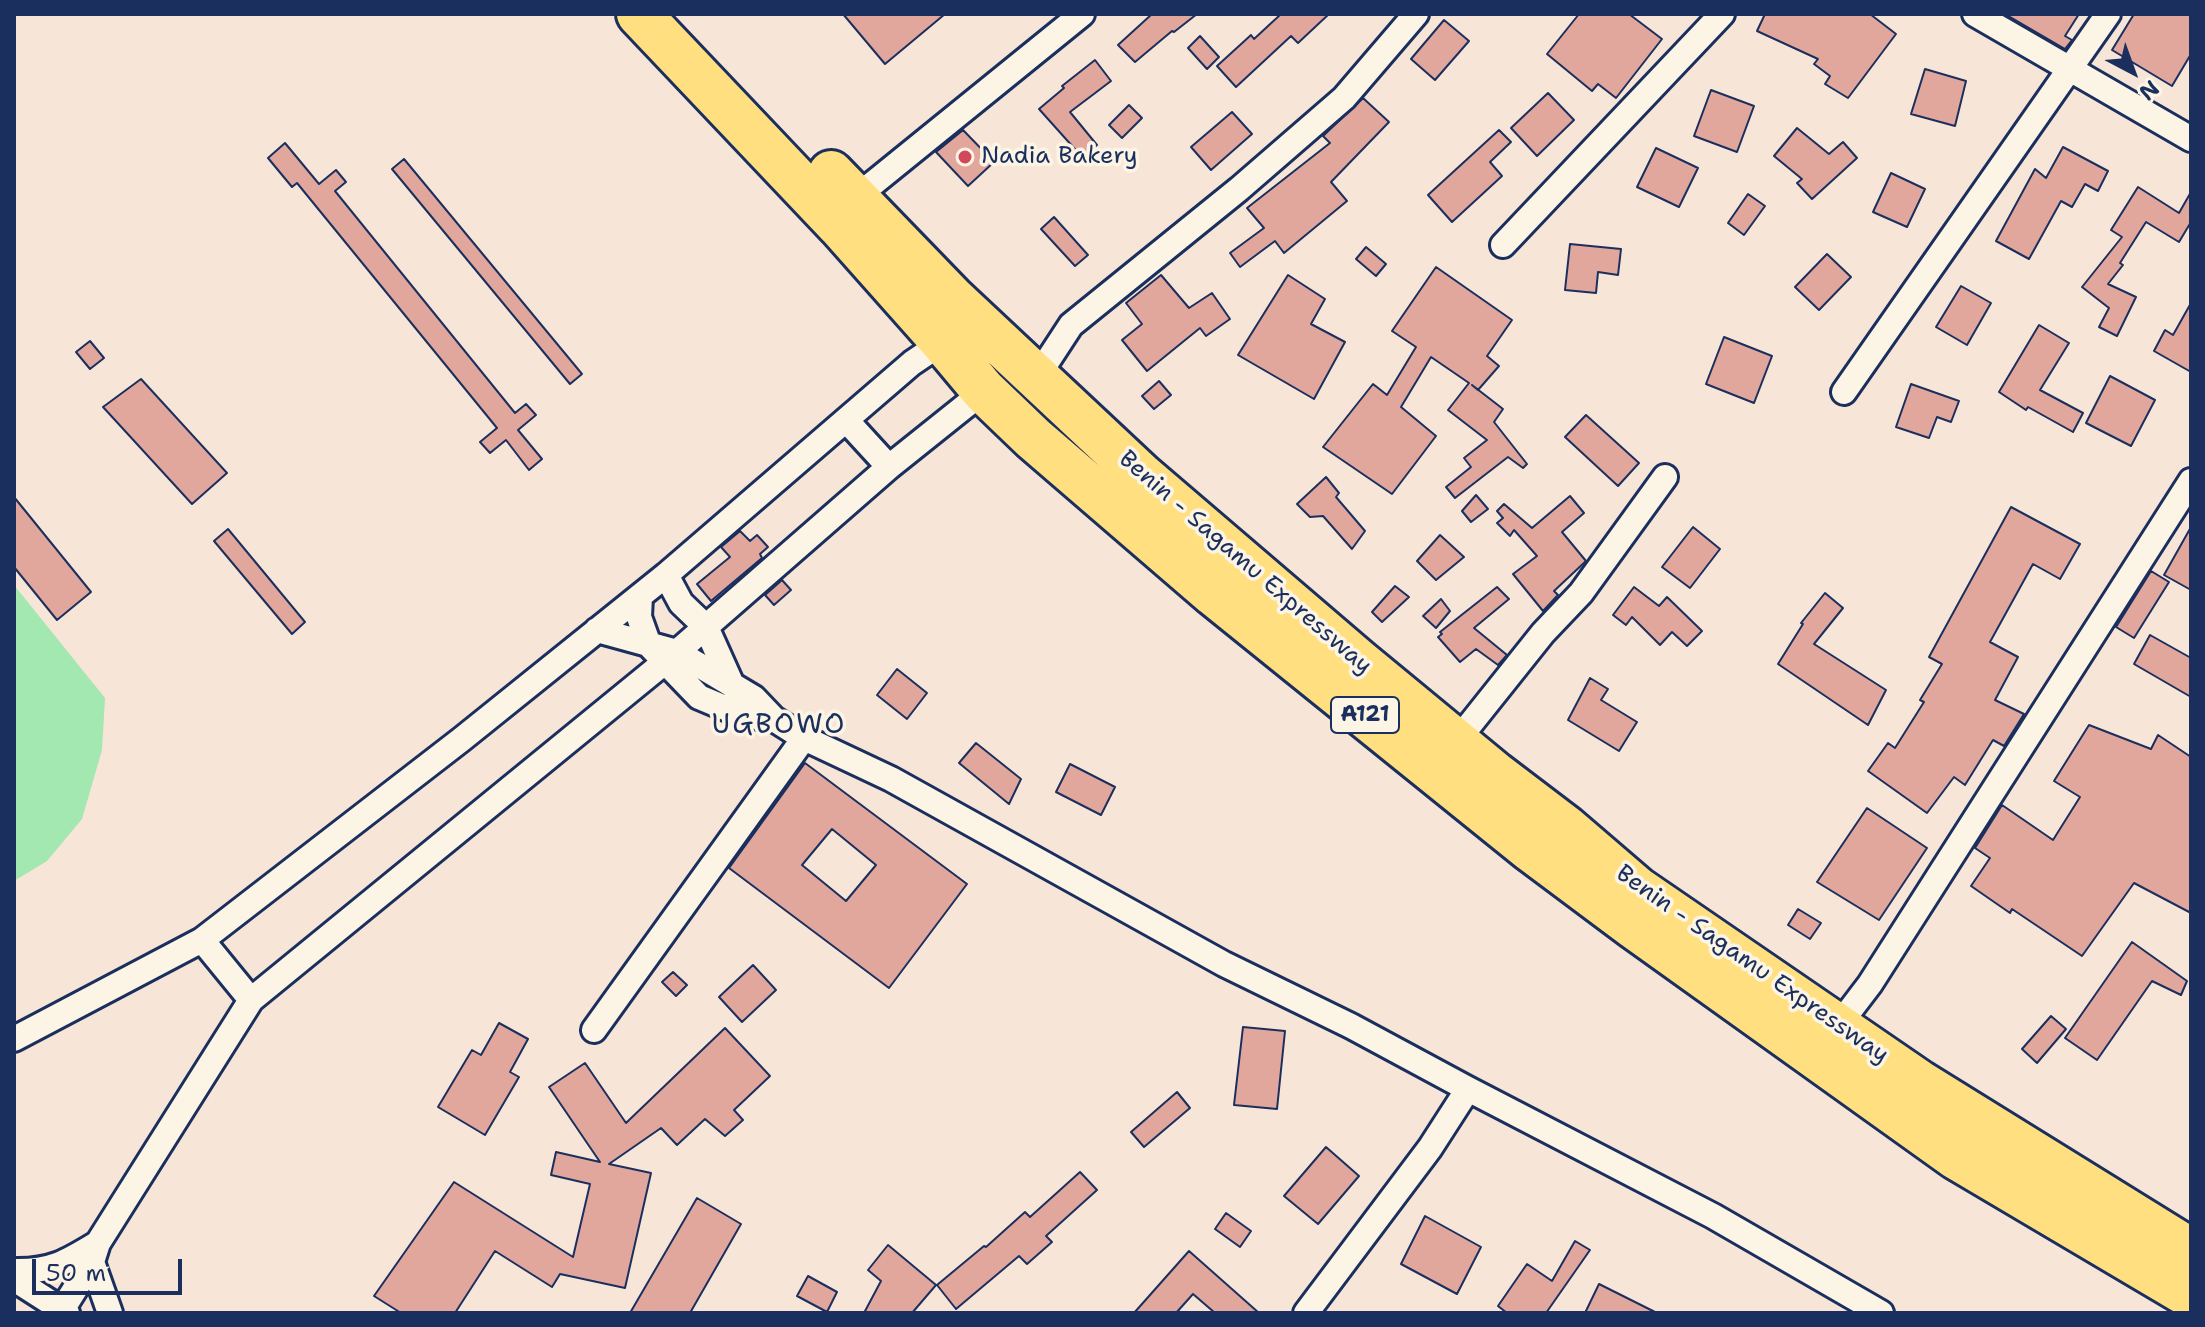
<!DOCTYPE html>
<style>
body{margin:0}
#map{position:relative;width:2205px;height:1327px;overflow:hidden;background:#f7e5d7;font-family:"Shantell Sans",sans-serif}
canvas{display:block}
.frame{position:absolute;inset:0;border:16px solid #1b2f5e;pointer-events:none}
.north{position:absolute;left:2093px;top:32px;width:80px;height:80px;-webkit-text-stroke:6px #fcf5e5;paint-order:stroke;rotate:139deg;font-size:22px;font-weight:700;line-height:32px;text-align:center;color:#1b2f5e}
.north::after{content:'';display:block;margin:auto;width:28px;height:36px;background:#1b2f5e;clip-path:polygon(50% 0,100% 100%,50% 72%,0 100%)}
.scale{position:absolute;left:32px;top:1259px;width:150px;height:36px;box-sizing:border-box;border:4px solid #1b2f5e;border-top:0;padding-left:10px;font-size:24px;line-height:28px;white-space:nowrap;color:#1b2f5e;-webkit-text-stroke:6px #fcf5e5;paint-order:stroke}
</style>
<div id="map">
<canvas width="2205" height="1327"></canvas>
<div class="frame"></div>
<div class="north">N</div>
<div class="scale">50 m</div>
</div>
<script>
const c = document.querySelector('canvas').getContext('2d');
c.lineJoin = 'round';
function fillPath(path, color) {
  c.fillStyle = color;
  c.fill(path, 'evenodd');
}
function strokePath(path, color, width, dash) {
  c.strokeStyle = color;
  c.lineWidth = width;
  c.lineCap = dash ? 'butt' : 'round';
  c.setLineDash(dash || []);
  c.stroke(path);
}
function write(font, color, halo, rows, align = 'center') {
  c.font = font + ' "Shantell Sans",sans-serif';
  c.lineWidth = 7;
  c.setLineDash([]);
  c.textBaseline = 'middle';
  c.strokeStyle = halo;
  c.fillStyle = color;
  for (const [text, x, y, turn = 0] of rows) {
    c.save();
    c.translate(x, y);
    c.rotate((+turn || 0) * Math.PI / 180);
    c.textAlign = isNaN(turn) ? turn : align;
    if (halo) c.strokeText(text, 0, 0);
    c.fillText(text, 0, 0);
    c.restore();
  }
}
fillPath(new Path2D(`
 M14,585L105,698L102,750L82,819L47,861L14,881Z`), '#a3e7b1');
const building = new Path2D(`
 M843,14H945L885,64Z
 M1152,14H1197L1174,32L1172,31L1135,62L1118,45Z
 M1281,14H1329L1298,43L1291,36L1236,87L1217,66L1251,35L1254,39Z
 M1579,14H1629L1662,39L1616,98L1598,84L1592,91L1547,54Z
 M1765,14H1870L1896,34L1848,98L1825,84L1830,76L1814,64L1818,59L1757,31Z
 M2005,14H2079L2065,36L2072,40L2065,49Z
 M2134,14H2191V54L2172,86L2112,50Z
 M1444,20L1469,41L1435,80L1411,59Z
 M1200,36L1219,57L1207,69L1188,48Z
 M1095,60L1111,81L1070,112L1097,145L1082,157L1039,109L1064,88L1062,86Z
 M1925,69L1966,81L1955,126L1911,114Z
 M1711,90L1754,106L1737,152L1694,136Z
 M1548,93L1574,120L1537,156L1511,128Z
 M1363,98L1389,122L1331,182L1347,201L1284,253L1275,241L1240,267L1230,253L1264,228L1247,208L1330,143L1323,136Z
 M1129,105L1142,118L1122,138L1109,125Z
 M1232,112L1252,134L1211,170L1191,147Z
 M1797,128L1829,154L1843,142L1857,158L1812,199L1797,183L1802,179L1774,156Z
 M963,130L994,162L968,186L936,152Z
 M1499,130L1511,142L1490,162L1502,176L1452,222L1428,195Z
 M285,143L319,184L336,170L346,182L335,191L515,413L526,404L536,415L518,430L542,459L529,470L506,440L490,453L480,442L497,428L297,183L292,187L268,158Z
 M2063,147L2108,171L2098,191L2085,184L2072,207L2061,201L2029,259L1996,241L2035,169L2046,178Z
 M1656,148L1698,168L1679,207L1637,187Z
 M404,159L582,374L570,384L392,169Z
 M1891,173L1925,189L1907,227L1873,212Z
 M2138,187L2179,213L2191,192V222L2179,242L2146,222L2120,263L2123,265L2108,284L2136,297L2117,336L2099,327L2109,308L2082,287L2122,237L2111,230Z
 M1748,194L1765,206L1744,235L1728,223Z
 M1054,217L1088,255L1075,266L1041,229Z
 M1570,244L1621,249L1618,275L1598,272L1596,293L1565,290Z
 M1366,247L1386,264L1376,276L1356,259Z
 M1827,254L1851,277L1819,310L1795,287Z
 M1436,267L1512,320L1487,356L1499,366L1478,390L1472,385L1503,409L1494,422L1527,464L1523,468L1508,457L1455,498L1446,487L1471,467L1464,458L1487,440L1448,410L1469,383L1431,357L1401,407L1436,436L1392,494L1323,447L1373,384L1387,395L1416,347L1392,331Z
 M1161,275L1189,308L1212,293L1230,319L1206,336L1200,328L1147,371L1122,340L1142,324L1126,303Z
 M1288,275L1325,299L1311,324L1345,342L1314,399L1238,355Z
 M1961,286L1991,303L1967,345L1936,327Z
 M2191,303V372L2154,351L2165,330L2173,335Z
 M2039,325L2069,343L2040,390L2083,413L2073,432L2028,407L2026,410L1999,392Z
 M1724,337L1772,356L1754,403L1706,384Z
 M90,341L104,358L90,369L76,352Z
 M2110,376L2155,400L2131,446L2086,423Z
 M141,379L227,473L192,504L103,407Z
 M1159,381L1171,395L1154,409L1142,396Z
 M1911,384L1959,401L1951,422L1937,417L1929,438L1896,427Z
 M1586,415L1639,463L1618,486L1565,437Z
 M1326,477L1339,493L1336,497L1365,531L1352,549L1323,516L1310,517L1297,504Z
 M1476,495L1488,509L1471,522L1462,511Z
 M1570,496L1584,513L1562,532L1586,561L1554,591L1558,595L1543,611L1513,574L1537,556L1514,530L1510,536L1497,523L1503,518L1497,511L1504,504L1532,528Z
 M14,497L91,592L57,620L14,567Z
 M2011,507L2080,544L2060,579L2033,564L1990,642L2018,657L1995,700L2024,714L2004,746L1993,740L1965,785L1954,777L1927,813L1868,771L1888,743L1895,748L1924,702L1920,700L1942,664L1929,657Z
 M1693,527L1720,549L1690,588L1662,567Z
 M2191,527V590L2164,575Z
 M228,529L305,622L292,634L214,541Z
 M740,531L750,541L757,535L768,547L760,554L762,558L711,601L697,584L730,557L721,547Z
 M1440,535L1464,557L1436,580L1417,561Z
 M2151,571L2169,582L2134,638L2116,627Z
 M782,580L791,590L774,605L765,595Z
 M1395,586L1409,597L1382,622L1372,612Z
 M1497,587L1509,599L1474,628L1507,655L1498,665L1476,649L1460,662L1438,637L1442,634L1440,632Z
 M1634,587L1659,606L1667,597L1702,631L1687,646L1672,632L1660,645L1632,617L1626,625L1613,615Z
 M1825,593L1843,608L1814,644L1886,690L1868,725L1778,664L1803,624L1801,623Z
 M1441,599L1450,611L1436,628L1423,616Z
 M2150,635L2191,658V697L2134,664Z
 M897,669L927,693L907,719L877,695Z
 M1590,678L1608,689L1601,700L1637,722L1619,751L1568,720Z
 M2089,725L2151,749L2158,735L2191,757V913L2134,883L2082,956L2012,909L2010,913L1971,886L1990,858L1975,848L2002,805L2053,840L2080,797L2054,781Z
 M976,743L1021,779L1009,804L959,763Z
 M805,763L967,884L889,988L729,868ZM832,829L876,865L846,901L802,865Z
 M1070,764L1115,787L1101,815L1056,792Z
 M1867,808L1927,848L1879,920L1817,882Z
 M1798,909L1821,923L1810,939L1788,925Z
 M2132,942L2187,981L2181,995L2152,981L2097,1060L2065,1038Z
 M753,965L776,990L742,1022L719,997Z
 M673,972L687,985L676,996L662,982Z
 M2051,1016L2066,1029L2037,1063L2022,1049Z
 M499,1023L528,1039L510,1072L519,1077L485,1135L438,1107L472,1050L481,1055Z
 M1243,1027L1285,1031L1277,1109L1234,1105Z
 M725,1028L770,1076L734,1110L743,1120L725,1136L705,1119L677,1145L661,1128L609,1164L651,1173L625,1288L560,1274L552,1287L495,1251L455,1313H401L374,1296L454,1182L573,1257L590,1184L551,1175L556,1152L600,1162L549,1087L585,1063L626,1123Z
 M1177,1092L1190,1108L1144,1147L1131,1132Z
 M1326,1147L1359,1176L1318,1224L1284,1196Z
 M1080,1172L1097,1190L1046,1236L1052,1242L1027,1264L1019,1256L956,1309L937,1285L984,1246L986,1247L1025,1212L1030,1217Z
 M697,1198L741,1224L690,1313H630Z
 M1226,1213L1251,1231L1240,1247L1215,1229Z
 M1425,1216L1481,1247L1457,1294L1401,1264Z
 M1575,1241L1590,1250L1546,1313H1507L1498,1306L1527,1264L1552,1281Z
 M888,1245L936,1285L912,1313H864L881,1281L868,1270Z
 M1189,1251L1259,1313H1215L1193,1294L1176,1313H1134Z
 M808,1276L837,1292L827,1312L797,1296Z
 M1599,1284L1657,1313H1585Z`);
fillPath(building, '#e1a79d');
strokePath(building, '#1b2f5e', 2);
const street = new Path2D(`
 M1975,14L2191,139
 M855,198L1082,14
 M1503,245L1722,14
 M1037,377L1071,325L1239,189L1344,98L1416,14
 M1844,392L2108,14
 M846,420L889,467
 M666,575L681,603L706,627L732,685
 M640,596L639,617L649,645L699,697L742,715L774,719
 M597,630L677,652L754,698L774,719L804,738L891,779L1224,964L1351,1026L1468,1089L1713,1216L1881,1313
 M1456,742L1543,633L1581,593L1665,477
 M202,940L251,1000
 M1838,1026L1870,984L2191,481
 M594,1030L804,738
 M14,1039L202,940L462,739L666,575L912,363L943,342
 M92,1262L110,1313
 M14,1271C51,1272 67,1262 98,1243
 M14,1279L67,1313
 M60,1313L92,1262L98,1243L251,1000L677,652L889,467L984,391
 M1306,1313L1430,1148L1468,1089`);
const highway = new Path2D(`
 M639,14L840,226L943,342L984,391L1033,438L1214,594L1530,849L1633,926L1956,1157L2191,1296
 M831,173L952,298L1142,476L1358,661L1495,774L1566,828L1637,889L1920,1083L2191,1251`);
strokePath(street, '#1b2f5e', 30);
strokePath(highway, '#1b2f5e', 50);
strokePath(street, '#fcf5e5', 24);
strokePath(highway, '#ffdf80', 44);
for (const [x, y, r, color] of [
 [965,157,8,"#d1495b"]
]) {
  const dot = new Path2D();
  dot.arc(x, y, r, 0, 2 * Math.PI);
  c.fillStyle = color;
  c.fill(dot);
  strokePath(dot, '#fcf5e5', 3);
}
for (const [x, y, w] of [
 [1365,715,68]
]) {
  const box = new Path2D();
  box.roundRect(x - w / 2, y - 18, w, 36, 6);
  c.fillStyle = '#fcf5e5';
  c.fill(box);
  strokePath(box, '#1b2f5e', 2);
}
write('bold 22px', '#1b2f5e', null, [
 ["A121",1365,715]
]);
write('24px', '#1b2f5e', '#fcf5e5', [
 ["Nadia Bakery",981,157]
], 'left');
write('24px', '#1b2f5e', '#fcf5e5', [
 ["Benin - Sagamu Expressway",1245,563,41],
 ["Benin - Sagamu Expressway",1752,965,35]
]);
c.letterSpacing = '2px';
write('28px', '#1b2f5e', '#fcf5e5', [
 ["UGBOWO",779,726]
]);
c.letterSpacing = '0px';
</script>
